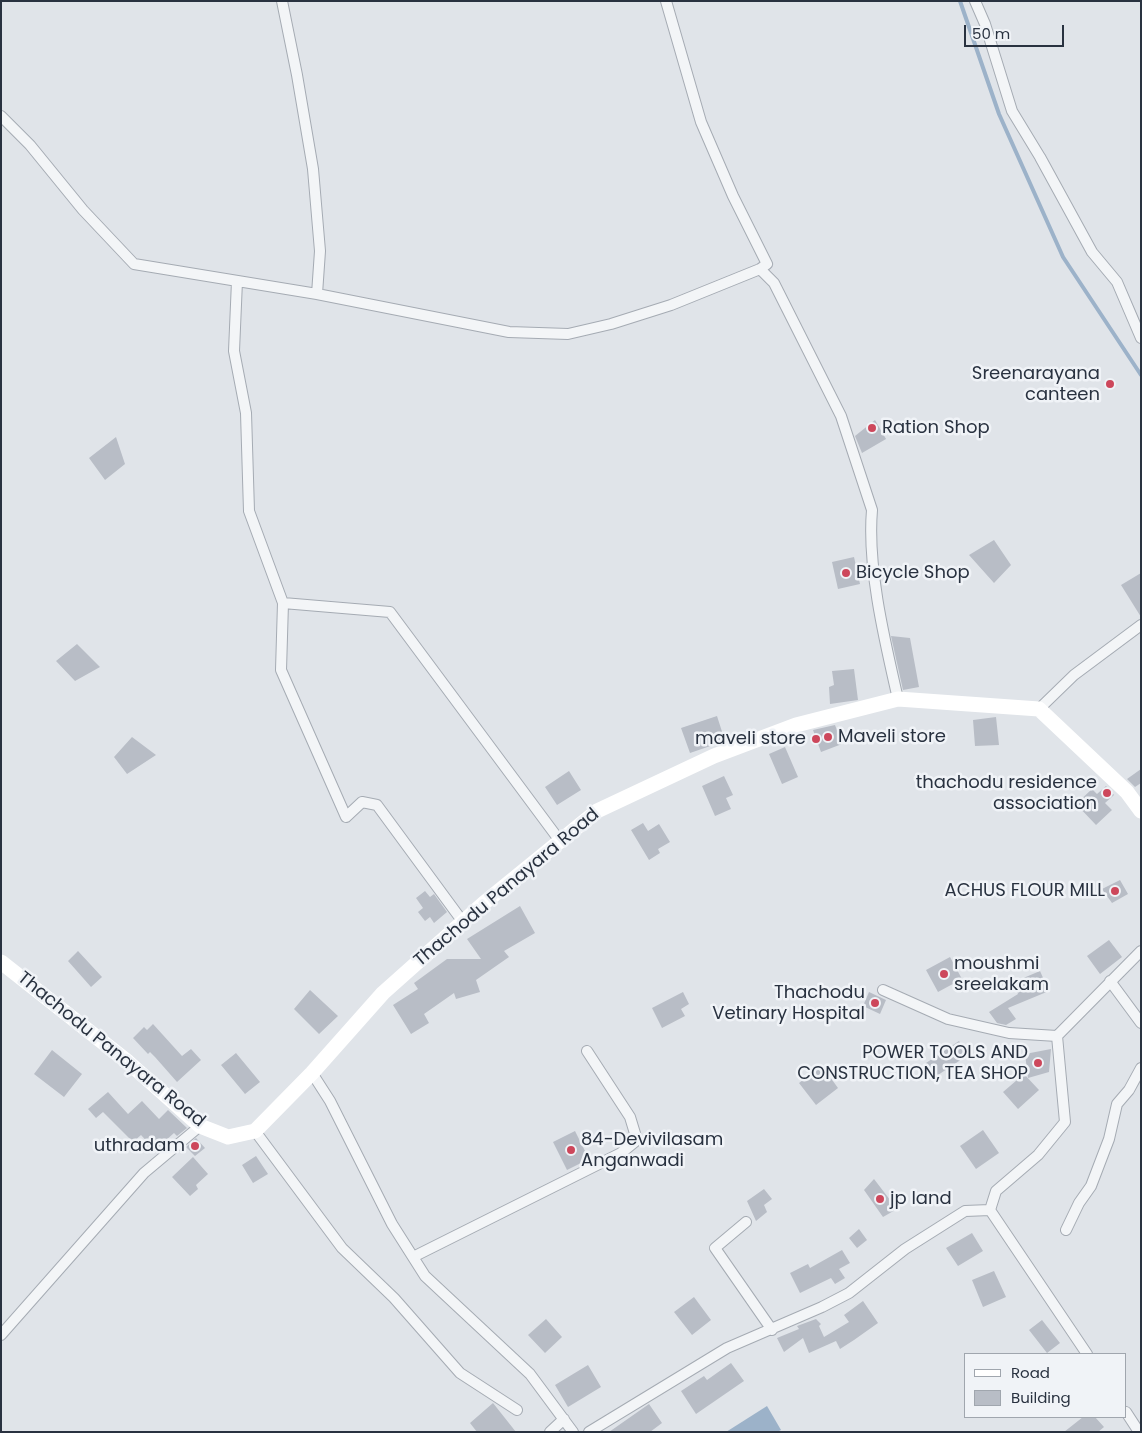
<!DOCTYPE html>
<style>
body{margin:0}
#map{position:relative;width:1142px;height:1433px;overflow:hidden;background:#e0e4e9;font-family:Poppins,sans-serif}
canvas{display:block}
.frame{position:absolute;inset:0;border:2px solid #293240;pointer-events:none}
.legend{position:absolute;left:964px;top:1353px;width:162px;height:65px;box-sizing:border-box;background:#f0f3f7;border:1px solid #a0a6ae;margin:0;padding:6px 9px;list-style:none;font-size:15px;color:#293240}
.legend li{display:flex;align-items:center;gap:10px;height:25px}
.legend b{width:25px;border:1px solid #a0a6ae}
.scale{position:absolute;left:964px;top:25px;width:100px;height:22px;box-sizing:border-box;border:2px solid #293240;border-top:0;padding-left:6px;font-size:15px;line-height:18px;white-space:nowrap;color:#293240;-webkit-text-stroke:4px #f0f3f7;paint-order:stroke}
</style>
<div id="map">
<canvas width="1142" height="1433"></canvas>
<div class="frame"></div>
<ul class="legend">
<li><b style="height:6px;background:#fff"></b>Road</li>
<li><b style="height:14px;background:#b8bdc6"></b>Building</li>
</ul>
<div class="scale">50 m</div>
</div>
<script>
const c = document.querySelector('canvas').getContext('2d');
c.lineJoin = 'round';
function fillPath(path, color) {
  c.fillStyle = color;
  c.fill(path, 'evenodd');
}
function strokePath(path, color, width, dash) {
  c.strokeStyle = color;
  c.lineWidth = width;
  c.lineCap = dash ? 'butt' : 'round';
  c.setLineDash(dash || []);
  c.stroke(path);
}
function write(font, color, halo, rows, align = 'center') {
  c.font = font + ' Poppins,sans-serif';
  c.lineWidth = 5;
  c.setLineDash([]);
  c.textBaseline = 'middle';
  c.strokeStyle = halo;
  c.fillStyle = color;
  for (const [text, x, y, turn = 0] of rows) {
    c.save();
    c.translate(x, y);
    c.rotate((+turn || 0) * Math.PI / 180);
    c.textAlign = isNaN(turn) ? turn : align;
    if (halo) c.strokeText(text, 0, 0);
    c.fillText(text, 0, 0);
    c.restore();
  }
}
fillPath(new Path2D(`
 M767,1406L781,1430L777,1432H726Z`), '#9cb2c9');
strokePath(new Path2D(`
 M960,1L999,114L1063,257L1141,375`), '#9cb2c9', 4);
fillPath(new Path2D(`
 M875,420L886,439L862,453L855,436Z
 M116,437L125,464L105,480L89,458Z
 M994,540L1011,565L994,583L969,555Z
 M854,557L860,584L838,589L832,562Z
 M1141,573V617L1121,585Z
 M891,636L910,638L919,687L903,690Z
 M77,644L100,667L75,681L56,661Z
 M854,669L858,700L830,704L829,687L834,685L832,671Z
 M717,716L725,741L690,753L681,728Z
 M996,717L999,745L975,746L973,720Z
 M835,725L842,744L821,752L813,730Z
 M132,737L156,755L127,774L114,757Z
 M785,747L798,777L782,784L769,754Z
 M1141,769V783L1135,787L1127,779Z
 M569,771L581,790L557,805L545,787Z
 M724,776L733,795L726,798L731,809L715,816L702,786Z
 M1106,786L1114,795L1105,803L1112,810L1096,825L1076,804L1092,789L1097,794Z
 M643,823L648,831L659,824L670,842L658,849L660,853L649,860L631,830Z
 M1120,880L1128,894L1112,903L1102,889Z
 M425,891L430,897L434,894L447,912L434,923L430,917L425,921L418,912L423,908L416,898Z
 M520,906L535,933L504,951L509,957L476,980L480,992L456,999L454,993L424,1014L429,1023L411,1034L393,1005L418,989L414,983L447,959H481L467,939Z
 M1109,940L1122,957L1100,974L1087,956Z
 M78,951L102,977L91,987L68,961Z
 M950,957L962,979L938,992L926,970Z
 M1040,971L1049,991L1008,1008L1016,1019L1006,1025L997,1023L989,1012L1018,994L1014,982Z
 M310,990L338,1016L319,1034L294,1009Z
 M683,992L689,1004L681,1009L685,1016L662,1028L652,1008Z
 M869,992L886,1000L880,1014L863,1006Z
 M153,1024L182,1056L191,1049L201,1060L177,1082L155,1057L150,1052L148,1054L133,1038L144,1027L147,1030Z
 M959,1041L968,1055L935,1077L926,1063Z
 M1051,1049L1049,1072L1028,1078L1025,1054Z
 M52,1050L82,1074L64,1097L34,1074Z
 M236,1053L260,1082L245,1094L221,1065Z
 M822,1066L838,1088L816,1105L799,1083Z
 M1024,1074L1039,1090L1018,1109L1003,1092Z
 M108,1092L128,1114L142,1101L159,1119L168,1110L187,1128L177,1136L174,1133L155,1150L141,1135L133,1142L103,1112L96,1118L88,1109Z
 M983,1130L999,1153L976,1169L960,1146Z
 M575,1131L589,1159L567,1170L553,1142Z
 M196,1138L205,1148L195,1156L186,1147Z
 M256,1156L268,1174L253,1183L242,1165Z
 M193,1157L208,1174L196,1185L198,1189L190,1196L172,1177Z
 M874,1179L897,1209L883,1217L864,1190Z
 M764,1189L772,1199L764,1205L767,1212L756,1221L747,1201Z
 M859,1229L867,1240L857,1248L849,1238Z
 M972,1233L983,1251L958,1266L946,1248Z
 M842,1250L850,1263L839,1269L845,1278L835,1284L831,1278L800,1293L790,1273L808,1264L810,1268Z
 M994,1271L1006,1297L983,1307L972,1280Z
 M694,1297L711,1320L692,1335L674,1312Z
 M863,1301L878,1323L854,1340L840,1349L836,1341L809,1353L803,1338L784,1352L777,1338L799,1329L797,1326L816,1319L821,1324L819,1326L824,1337L849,1322L844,1315Z
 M546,1319L562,1337L545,1353L528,1335Z
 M1042,1320L1060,1343L1047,1353L1029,1330Z
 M731,1363L744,1381L696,1414L681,1391L704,1376L707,1380Z
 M588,1365L601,1387L568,1407L555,1385Z
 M493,1403L516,1432H477L470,1423Z
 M649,1404L662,1423L650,1432H609Z
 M1083,1417H1095L1104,1427L1098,1432H1064Z`), '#b8bdc6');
const street = new Path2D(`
 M282,1L297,75L313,169L320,251L317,294
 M975,1L985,24L1012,111L1040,157L1092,252L1117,282L1141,338
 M1,116L30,145L83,210L134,264L317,294L509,332L568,334L611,324L671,305L760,269L767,264L733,196L701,122L666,1
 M760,269L774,283L841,416L872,510C867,568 885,642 898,699
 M237,281L234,351L246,413L249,511L283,603L281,670L346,817L362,802L377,805L463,922
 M283,603L390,612L560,841
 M1039,709L1074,675L1141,625
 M1110,981L1141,1023
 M883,990L948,1019L1009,1033L1057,1036
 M312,1073L330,1101L392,1224L425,1276L530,1374L573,1432
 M255,1131L342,1248L394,1298L460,1373L517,1410
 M746,1222L715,1248L772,1330
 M1066,1230L1079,1203L1091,1186L1109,1139L1117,1104L1129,1090L1141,1068
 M413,1257L621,1153L637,1140L630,1117L587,1051
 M1,1335L144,1173L200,1126
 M1087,1354L990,1210L996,1191L1038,1155L1065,1122L1057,1036L1141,951
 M1126,1412L1139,1432
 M550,1432L564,1419
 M589,1432L727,1348L822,1307L849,1293L905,1249L965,1211L990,1210`);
strokePath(street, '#a5abb3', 12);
strokePath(street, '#f3f5f7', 10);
strokePath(new Path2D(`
 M1,962L128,1062L200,1126L228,1137L255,1131L312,1073L383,993L484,903L597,811L714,756L796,725L898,699L1039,709L1127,792L1141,811`), '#fff', 15);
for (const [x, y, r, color] of [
 [1110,384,5,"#cd475b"],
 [872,428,5,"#cd475b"],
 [846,573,5,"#cd475b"],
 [828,737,5,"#cd475b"],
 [816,739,5,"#cd475b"],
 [1107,793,5,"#cd475b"],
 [1115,891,5,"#cd475b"],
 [944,974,5,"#cd475b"],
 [875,1003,5,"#cd475b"],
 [1038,1063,5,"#cd475b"],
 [195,1146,5,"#cd475b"],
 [571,1150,5,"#cd475b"],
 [880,1199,5,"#cd475b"]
]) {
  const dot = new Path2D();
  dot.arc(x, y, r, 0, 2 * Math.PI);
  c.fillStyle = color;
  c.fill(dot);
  strokePath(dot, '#f0f3f7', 2);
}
write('18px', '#293240', '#f0f3f7', [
 ["Sreenarayana",1100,374],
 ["canteen",1100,395],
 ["Ration Shop",882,428,"left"],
 ["Bicycle Shop",856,573,"left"],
 ["Maveli store",838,737,"left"],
 ["maveli store",806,739],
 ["thachodu residence",1097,783],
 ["association",1097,804],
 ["ACHUS FLOUR MILL",1105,891],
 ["moushmi",954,964,"left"],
 ["sreelakam",954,985,"left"],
 ["Thachodu",865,993],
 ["Vetinary Hospital",865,1014],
 ["POWER TOOLS AND",1028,1053],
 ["CONSTRUCTION, TEA SHOP",1028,1074],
 ["84-Devivilasam",581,1140,"left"],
 ["Anganwadi",581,1161,"left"],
 ["uthradam",185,1146],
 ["jp land",890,1199,"left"]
], 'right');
write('18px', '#293240', '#f0f3f7', [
 ["Thachodu Panayara Road",507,888,-40],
 ["Thachodu Panayara Road",111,1050,39]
]);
</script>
